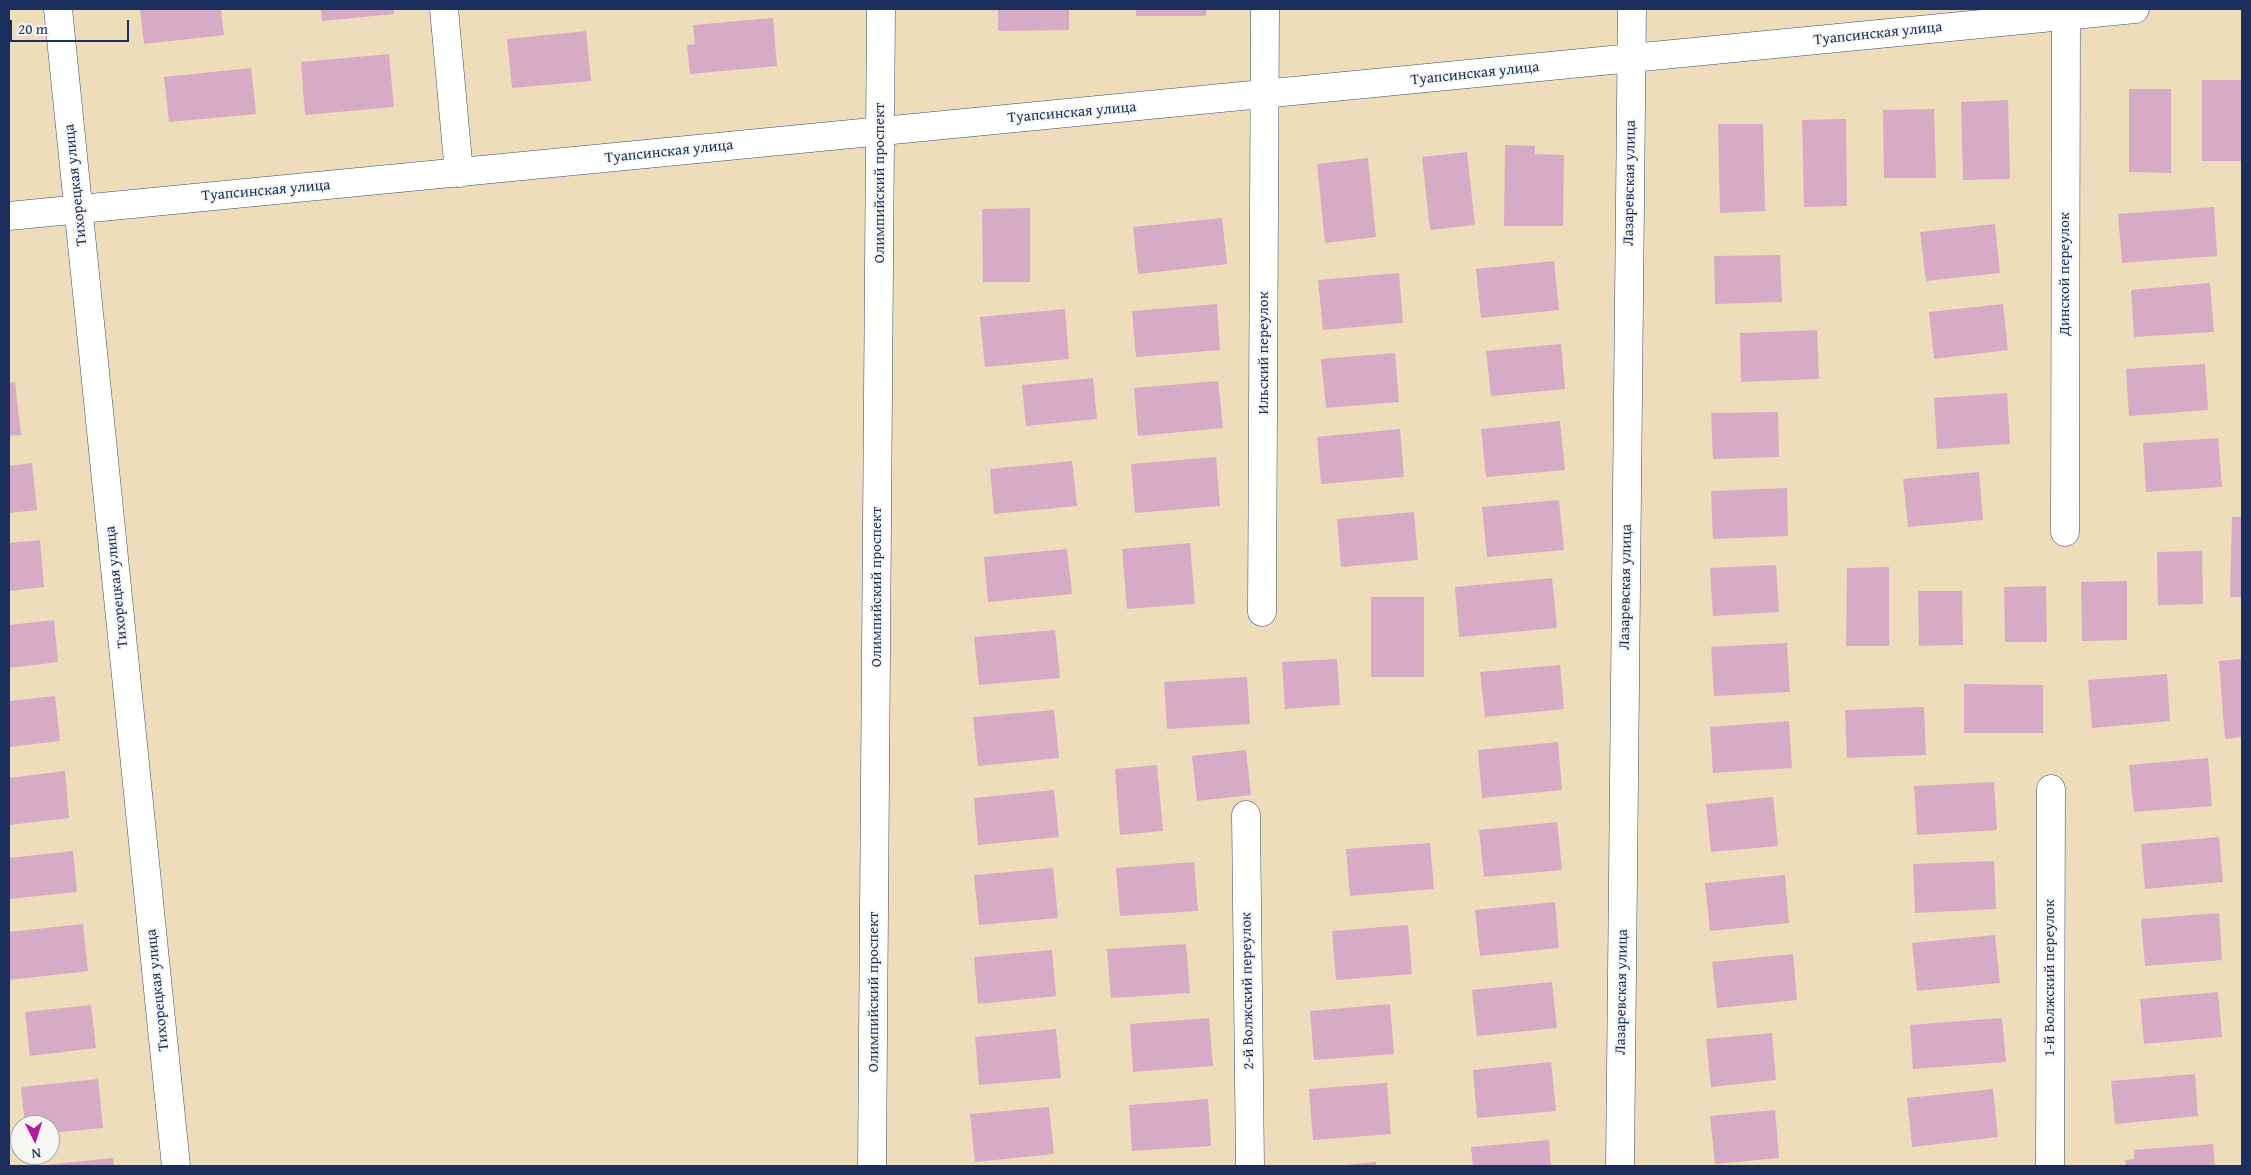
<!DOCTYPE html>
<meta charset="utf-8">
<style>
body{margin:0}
#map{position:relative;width:2251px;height:1175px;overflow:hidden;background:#eeddba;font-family:"Gentium Book Plus",serif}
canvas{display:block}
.frame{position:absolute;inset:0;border:10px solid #1b2f5e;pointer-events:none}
.north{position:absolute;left:10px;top:1115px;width:50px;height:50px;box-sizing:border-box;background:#f6f6f2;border:1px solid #9ea6b7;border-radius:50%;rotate:175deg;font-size:14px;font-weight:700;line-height:20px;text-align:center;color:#1b2f5e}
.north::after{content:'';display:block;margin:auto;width:18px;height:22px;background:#b5179e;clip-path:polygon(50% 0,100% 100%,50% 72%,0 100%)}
.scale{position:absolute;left:10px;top:20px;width:119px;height:22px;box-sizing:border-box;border:2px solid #1b2f5e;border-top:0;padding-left:6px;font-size:15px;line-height:18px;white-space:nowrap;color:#1b2f5e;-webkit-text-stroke:4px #f6f6f2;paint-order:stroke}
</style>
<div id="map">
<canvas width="2251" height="1175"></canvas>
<div class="frame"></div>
<div class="north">N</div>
<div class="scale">20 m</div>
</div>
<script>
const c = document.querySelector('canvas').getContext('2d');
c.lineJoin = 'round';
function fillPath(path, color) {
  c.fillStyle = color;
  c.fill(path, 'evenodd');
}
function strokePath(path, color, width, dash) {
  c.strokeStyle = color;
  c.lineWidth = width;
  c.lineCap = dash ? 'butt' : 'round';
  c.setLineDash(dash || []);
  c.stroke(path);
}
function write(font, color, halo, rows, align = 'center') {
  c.font = font + ' "Gentium Book Plus",serif';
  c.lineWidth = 4;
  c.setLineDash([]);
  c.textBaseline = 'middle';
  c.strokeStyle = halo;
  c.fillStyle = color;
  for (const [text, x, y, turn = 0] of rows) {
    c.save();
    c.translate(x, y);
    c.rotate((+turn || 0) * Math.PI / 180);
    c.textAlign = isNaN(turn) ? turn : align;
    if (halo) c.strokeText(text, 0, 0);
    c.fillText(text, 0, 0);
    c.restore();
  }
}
fillPath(new Path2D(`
 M140,9H221L224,35L144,44Z
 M321,9H394V14L322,21Z
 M998,9H1069V30L998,31Z
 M1136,9H1206V16H1136Z
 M773,18L777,66L690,74L687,45L695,44L693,25Z
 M586,31L591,81L512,88L507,39Z
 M389,54L394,107L305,115L301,62Z
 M251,68L256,114L169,122L164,77Z
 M2202,80H2242V161H2202Z
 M2129,89H2171V173L2129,172Z
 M2008,100L2010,179L1963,180L1961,102Z
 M1934,109L1936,178H1884L1883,110Z
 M1846,119L1847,206L1804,207L1802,120Z
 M1718,124H1763L1765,211L1720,213Z
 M1505,145L1535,146V154L1564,155L1563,226H1504Z
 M1467,152L1475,225L1430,230L1422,157Z
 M1368,158L1376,237L1325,243L1317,164Z
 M2214,207L2217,256L2122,263L2118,214Z
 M1030,208V282H983L982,209Z
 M1222,218L1227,264L1138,274L1133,227Z
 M1995,224L2000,273L1926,281L1920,232Z
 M1780,255L1782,302L1715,304L1714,256Z
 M1554,261L1559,310L1481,318L1476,269Z
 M1399,273L1403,323L1323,330L1318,280Z
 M2210,283L2214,332L2134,337L2131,290Z
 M1217,304L1220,350L1136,357L1132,311Z
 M2003,304L2008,350L1934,359L1929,312Z
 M1065,309L1069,359L985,367L980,317Z
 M1817,330L1819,379L1741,382L1740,333Z
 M1561,344L1565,389L1491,396L1486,351Z
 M1395,353L1399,402L1326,408L1321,359Z
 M2205,364L2208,410L2129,416L2126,369Z
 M1093,378L1097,419L1026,426L1022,385Z
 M1218,381L1223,428L1138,436L1134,388Z
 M15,382L21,435L9,436V383Z
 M2007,393L2010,444L1937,449L1934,398Z
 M1778,412L1779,457L1713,459L1711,413Z
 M1560,421L1565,470L1486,477L1481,429Z
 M1400,429L1404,477L1321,484L1317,437Z
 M2218,438L2222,487L2146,492L2143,443Z
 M1216,457L1220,506L1135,513L1131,464Z
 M1072,461L1077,506L994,514L990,469Z
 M32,463L37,510L9,513V466Z
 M1979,472L1983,520L1908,527L1903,479Z
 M1787,488L1788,536L1713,539L1711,491Z
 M1559,500L1564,550L1487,557L1482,507Z
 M1414,512L1418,560L1341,567L1337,519Z
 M2232,517H2242V597H2230Z
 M40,540L44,587L9,591V543Z
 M1190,543L1195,604L1127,609L1122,549Z
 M1067,549L1072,594L988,602L984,557Z
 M2202,551L2203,604L2158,605L2157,552Z
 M1776,565L1779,612L1713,616L1710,568Z
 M1889,567V646H1846L1847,568Z
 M1552,578L1557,628L1459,637L1455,587Z
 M2127,581V640L2082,641L2081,582Z
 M2046,586L2047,642H2005L2004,587Z
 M1918,591H1962L1963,645L1919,646Z
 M1371,597H1424V677H1371Z
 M54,620L58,662L9,668V625Z
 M1055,630L1060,678L979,685L974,637Z
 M1787,643L1790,692L1714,696L1711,647Z
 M1337,659L1340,705L1285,709L1282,662Z
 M2242,659V737L2225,739L2219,661Z
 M1560,665L1564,709L1485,717L1480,672Z
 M2167,674L2170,721L2092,728L2088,680Z
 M1247,677L1250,724L1167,729L1164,682Z
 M1964,684L2043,685V733H1964Z
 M55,696L60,741L9,747V701Z
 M1924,707L1926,755L1847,758L1845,710Z
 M1054,710L1059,758L978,766L973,717Z
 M1789,721L1792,768L1713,773L1710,727Z
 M1558,742L1562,790L1482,798L1478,750Z
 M1246,750L1251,795L1197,801L1192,756Z
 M2208,758L2212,806L2134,812L2129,765Z
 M1157,765L1163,831L1120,835L1115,769Z
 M65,771L69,818L9,825V778Z
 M1994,782L1997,830L1917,835L1914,786Z
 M1054,790L1059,837L978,845L974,798Z
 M1773,797L1778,846L1711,852L1706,804Z
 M1557,822L1562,870L1484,877L1479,830Z
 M2219,837L2223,882L2145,889L2141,844Z
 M1430,843L1434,889L1350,896L1346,849Z
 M73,851L77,892L9,899V858Z
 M1994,861L1996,909L1915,913L1913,864Z
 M1194,862L1198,911L1120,916L1116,868Z
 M1053,868L1058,918L979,925L974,875Z
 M1785,875L1789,923L1710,931L1705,883Z
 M1555,902L1559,948L1480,956L1475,910Z
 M2219,913L2222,960L2145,966L2141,919Z
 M83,924L88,971L10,980L9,932Z
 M1408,925L1412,974L1336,980L1332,931Z
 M1995,935L2000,983L1917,991L1912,943Z
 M1186,944L1190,993L1111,998L1107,949Z
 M1052,950L1056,996L978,1004L974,957Z
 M1793,954L1797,1000L1717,1008L1712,962Z
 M1552,982L1557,1028L1477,1036L1472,990Z
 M2218,992L2222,1037L2144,1044L2140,999Z
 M1390,1004L1394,1054L1314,1060L1310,1011Z
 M91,1005L96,1048L30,1056L25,1012Z
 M1209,1018L1213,1066L1133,1072L1130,1024Z
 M2002,1018L2006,1062L1913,1069L1910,1025Z
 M1056,1029L1061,1078L979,1085L975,1037Z
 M1772,1033L1776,1080L1711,1087L1706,1039Z
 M1551,1062L1556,1111L1477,1118L1473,1070Z
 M2195,1074L2198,1116L2115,1124L2111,1081Z
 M98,1079L103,1128L50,1133V1125H25L21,1087Z
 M1387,1083L1391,1134L1313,1140L1309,1089Z
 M1993,1089L1998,1137L1912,1147L1907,1098Z
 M1208,1099L1211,1146L1132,1151L1129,1105Z
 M1049,1107L1054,1154L975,1162L970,1114Z
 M1775,1110L1779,1158L1715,1164L1710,1116Z
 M1549,1140L1551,1166H1473L1471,1147Z
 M2213,1144L2215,1166H2126L2125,1160L2134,1159V1150Z
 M113,1158L114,1166H45V1165Z
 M1376,1162V1166H1345V1165Z`), '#d7abc6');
const minor = new Path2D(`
 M58,9L176,1166
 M444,9L459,173
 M9,216L2135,9
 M2065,532L2066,9
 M1262,612L1265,9
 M1246,815L1250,1166
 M872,1166L881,9
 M1620,1166L1632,9
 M2050,1166L2051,789`);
strokePath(minor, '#3b496c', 29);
strokePath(minor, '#fff', 28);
write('15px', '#1b2f5e', '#f6f6f2', [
 ["Туапсинская улица",1878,34,-6],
 ["Туапсинская улица",1475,74,-6],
 ["Туапсинская улица",1072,113,-5],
 ["Туапсинская улица",669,152,-6],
 ["Олимпийский проспект",880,183,-90],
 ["Лазаревская улица",1630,183,-89],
 ["Тихорецкая улица",76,185,-96],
 ["Туапсинская улица",266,191,-5],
 ["Динской переулок",2065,274,-90],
 ["Ильский переулок",1264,353,-90],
 ["Тихорецкая улица",117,587,-96],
 ["Олимпийский проспект",877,587,-90],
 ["Лазаревская улица",1626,587,-89],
 ["1-й Волжский переулок",2050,978,-90],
 ["Тихорецкая улица",158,990,-96],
 ["2-й Волжский переулок",1248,991,-91],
 ["Олимпийский проспект",874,992,-90],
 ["Лазаревская улица",1622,992,-89]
]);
</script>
